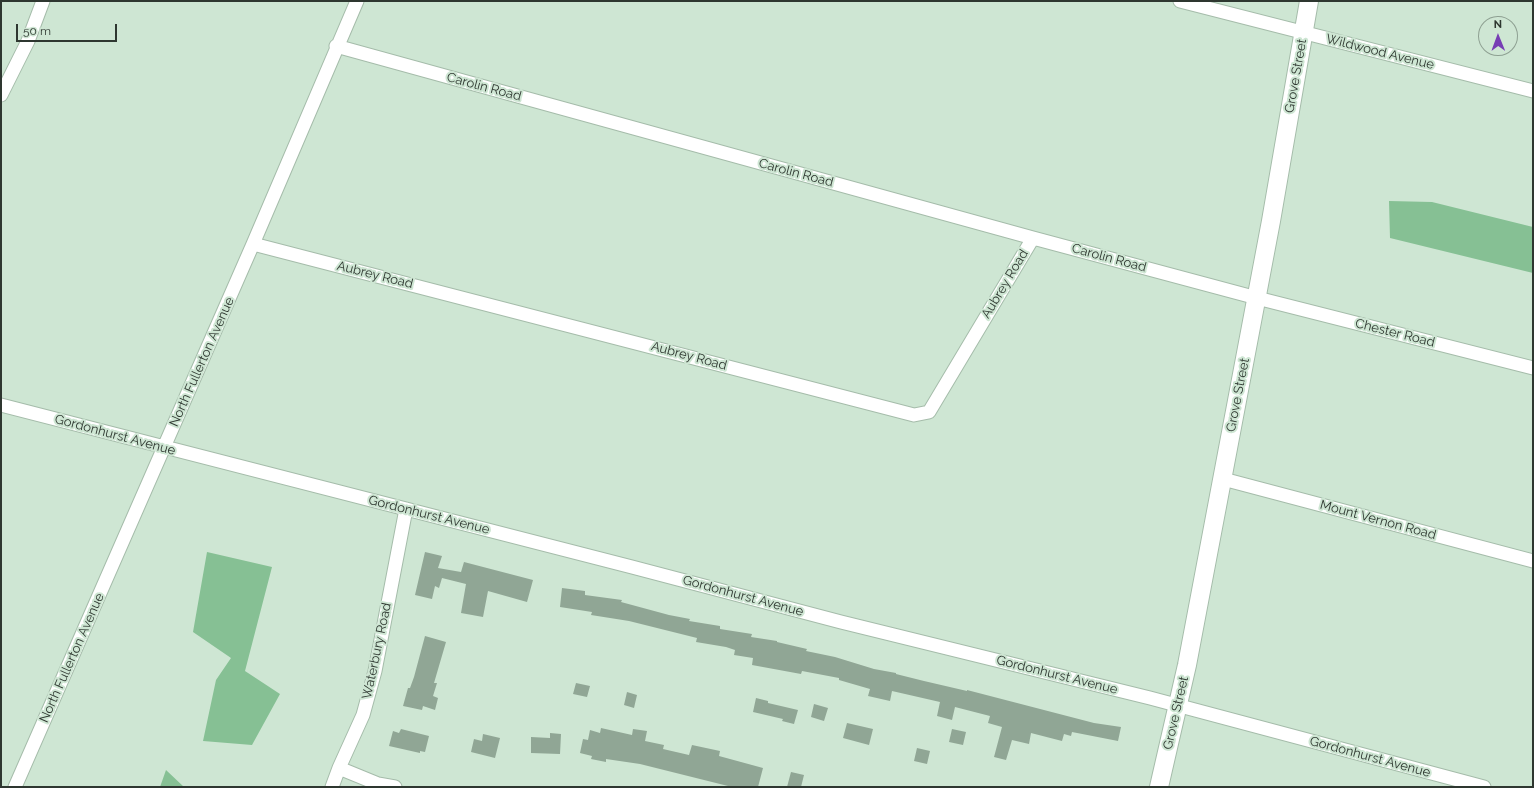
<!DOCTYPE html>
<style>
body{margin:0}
#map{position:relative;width:1534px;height:788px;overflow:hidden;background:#cee6d3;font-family:Raleway,sans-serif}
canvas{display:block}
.frame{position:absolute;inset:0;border:2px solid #2e3730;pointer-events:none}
.north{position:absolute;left:1478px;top:16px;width:40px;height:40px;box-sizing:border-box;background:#cee6d3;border:1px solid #8ea092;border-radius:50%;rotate:359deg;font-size:11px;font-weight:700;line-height:16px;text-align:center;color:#2e3730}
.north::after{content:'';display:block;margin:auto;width:14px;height:18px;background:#773eb4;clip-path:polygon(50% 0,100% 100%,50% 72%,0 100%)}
.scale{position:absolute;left:16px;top:24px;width:101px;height:18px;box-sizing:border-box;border:2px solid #2e3730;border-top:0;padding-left:5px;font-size:12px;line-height:14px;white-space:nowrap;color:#2e3730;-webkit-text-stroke:3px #cee6d3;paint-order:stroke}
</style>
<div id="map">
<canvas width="1534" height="788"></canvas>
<div class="frame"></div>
<div class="north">N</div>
<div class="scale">50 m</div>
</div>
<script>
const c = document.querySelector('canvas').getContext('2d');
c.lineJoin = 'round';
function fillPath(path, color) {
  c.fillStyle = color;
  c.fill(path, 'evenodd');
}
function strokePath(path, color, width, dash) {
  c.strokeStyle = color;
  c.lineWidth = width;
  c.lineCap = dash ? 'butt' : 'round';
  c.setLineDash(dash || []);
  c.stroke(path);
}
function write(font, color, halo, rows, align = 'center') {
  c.font = font + ' Raleway,sans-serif';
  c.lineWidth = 4;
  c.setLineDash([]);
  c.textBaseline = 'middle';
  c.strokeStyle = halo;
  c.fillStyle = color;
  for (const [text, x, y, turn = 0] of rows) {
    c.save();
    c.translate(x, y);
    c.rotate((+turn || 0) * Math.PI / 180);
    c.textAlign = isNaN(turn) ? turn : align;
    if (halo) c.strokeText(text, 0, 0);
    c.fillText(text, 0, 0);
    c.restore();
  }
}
fillPath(new Path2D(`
 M1389,201L1432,202L1533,227V273L1390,238Z
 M207,552L272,567L245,671L280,694L252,745L203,741L216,680L231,658L193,632Z
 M166,770L184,787H160Z`), '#86c094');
fillPath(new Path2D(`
 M425,552L442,556L438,568L461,572L464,562L533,580L527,602L488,591L483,617L461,613L466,584L442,578L439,588L435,586L432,599L415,595Z
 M562,588L585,591V595L622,600L621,602L669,615L690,619L689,621L720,626V629L752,634L751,637L777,641V642L807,649L806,651L835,657L874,669L896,673V674L924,681L967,691V690L1094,723L1121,727L1118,741L1072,732L1071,736L1064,734L1062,741L1031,733L1029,744L1012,740L1006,760L994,757L1002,727L988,723L990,716L955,707L952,720L937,716L940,702L892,691L890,701L868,696L870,689L839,680V678L802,671L801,674L752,665L753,658L734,655L735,650L726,647L696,642L697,638L629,621L591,615L592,612L560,607Z
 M425,636L446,642L434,683H437L433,696L438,698L435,710L423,706L422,710L403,706L408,688H410L414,677Z
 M576,683L590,686L587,697L573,694Z
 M627,692L637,695L634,708L624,705Z
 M756,698L768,701V703L798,710L794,724L782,721L783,719L753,712Z
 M814,704L828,708L824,721L811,717Z
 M847,723L873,729L869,745L843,738Z
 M601,728L632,735L633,729L647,731L645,741L664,745L663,749L689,755L692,745L720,751L719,756L763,768L758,787H732L640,764L606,759V762L591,759L592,756L580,753L583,739L588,740L590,730L600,733Z
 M401,729L429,736L425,752L420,751V753L389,746L393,731L399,733Z
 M952,729L966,732L963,745L949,742Z
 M550,733L561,734L560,754L531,753V737L550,738Z
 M483,734L500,738L495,758L471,752L474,739L482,741Z
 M917,748L930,751L927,764L914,761Z
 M791,772L804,775L801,787H787Z`), '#90a695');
const street = new Path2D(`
 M1180,1L1533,91
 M336,46L1033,238L1257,298L1533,368
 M1,95L28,41L43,1
 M253,244L914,415L929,412L1033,238
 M1,405L632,567L841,622L1150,698L1484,787
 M1223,479L1533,561
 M339,768L378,784L395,787
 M15,787L253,244L357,1
 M332,787L339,768L363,715L375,671L406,509`);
const secondary = new Path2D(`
 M1159,787L1187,665L1271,221L1309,1`);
strokePath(street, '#a5bcaa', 15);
strokePath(secondary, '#a5bcaa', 20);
strokePath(street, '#fff', 13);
strokePath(secondary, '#fff', 18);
write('13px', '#2e3730', '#cee6d3', [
 ["Wildwood Avenue",1380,52,14],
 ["Grove Street",1296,76,-80],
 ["Carolin Road",484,87,15],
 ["Carolin Road",796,173,15],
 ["Carolin Road",1109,258,15],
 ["Aubrey Road",375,275,14],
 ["Aubrey Road",1005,284,-59],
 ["Chester Road",1395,333,14],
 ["Aubrey Road",689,356,15],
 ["North Fullerton Avenue",202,362,-66],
 ["Grove Street",1238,395,-79],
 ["Gordonhurst Avenue",115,435,15],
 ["Gordonhurst Avenue",429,515,14],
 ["Mount Vernon Road",1378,520,15],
 ["Gordonhurst Avenue",743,596,15],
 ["Waterbury Road",377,651,-78],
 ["North Fullerton Avenue",72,658,-66],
 ["Gordonhurst Avenue",1057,675,14],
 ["Grove Street",1176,713,-77],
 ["Gordonhurst Avenue",1370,757,15]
]);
</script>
